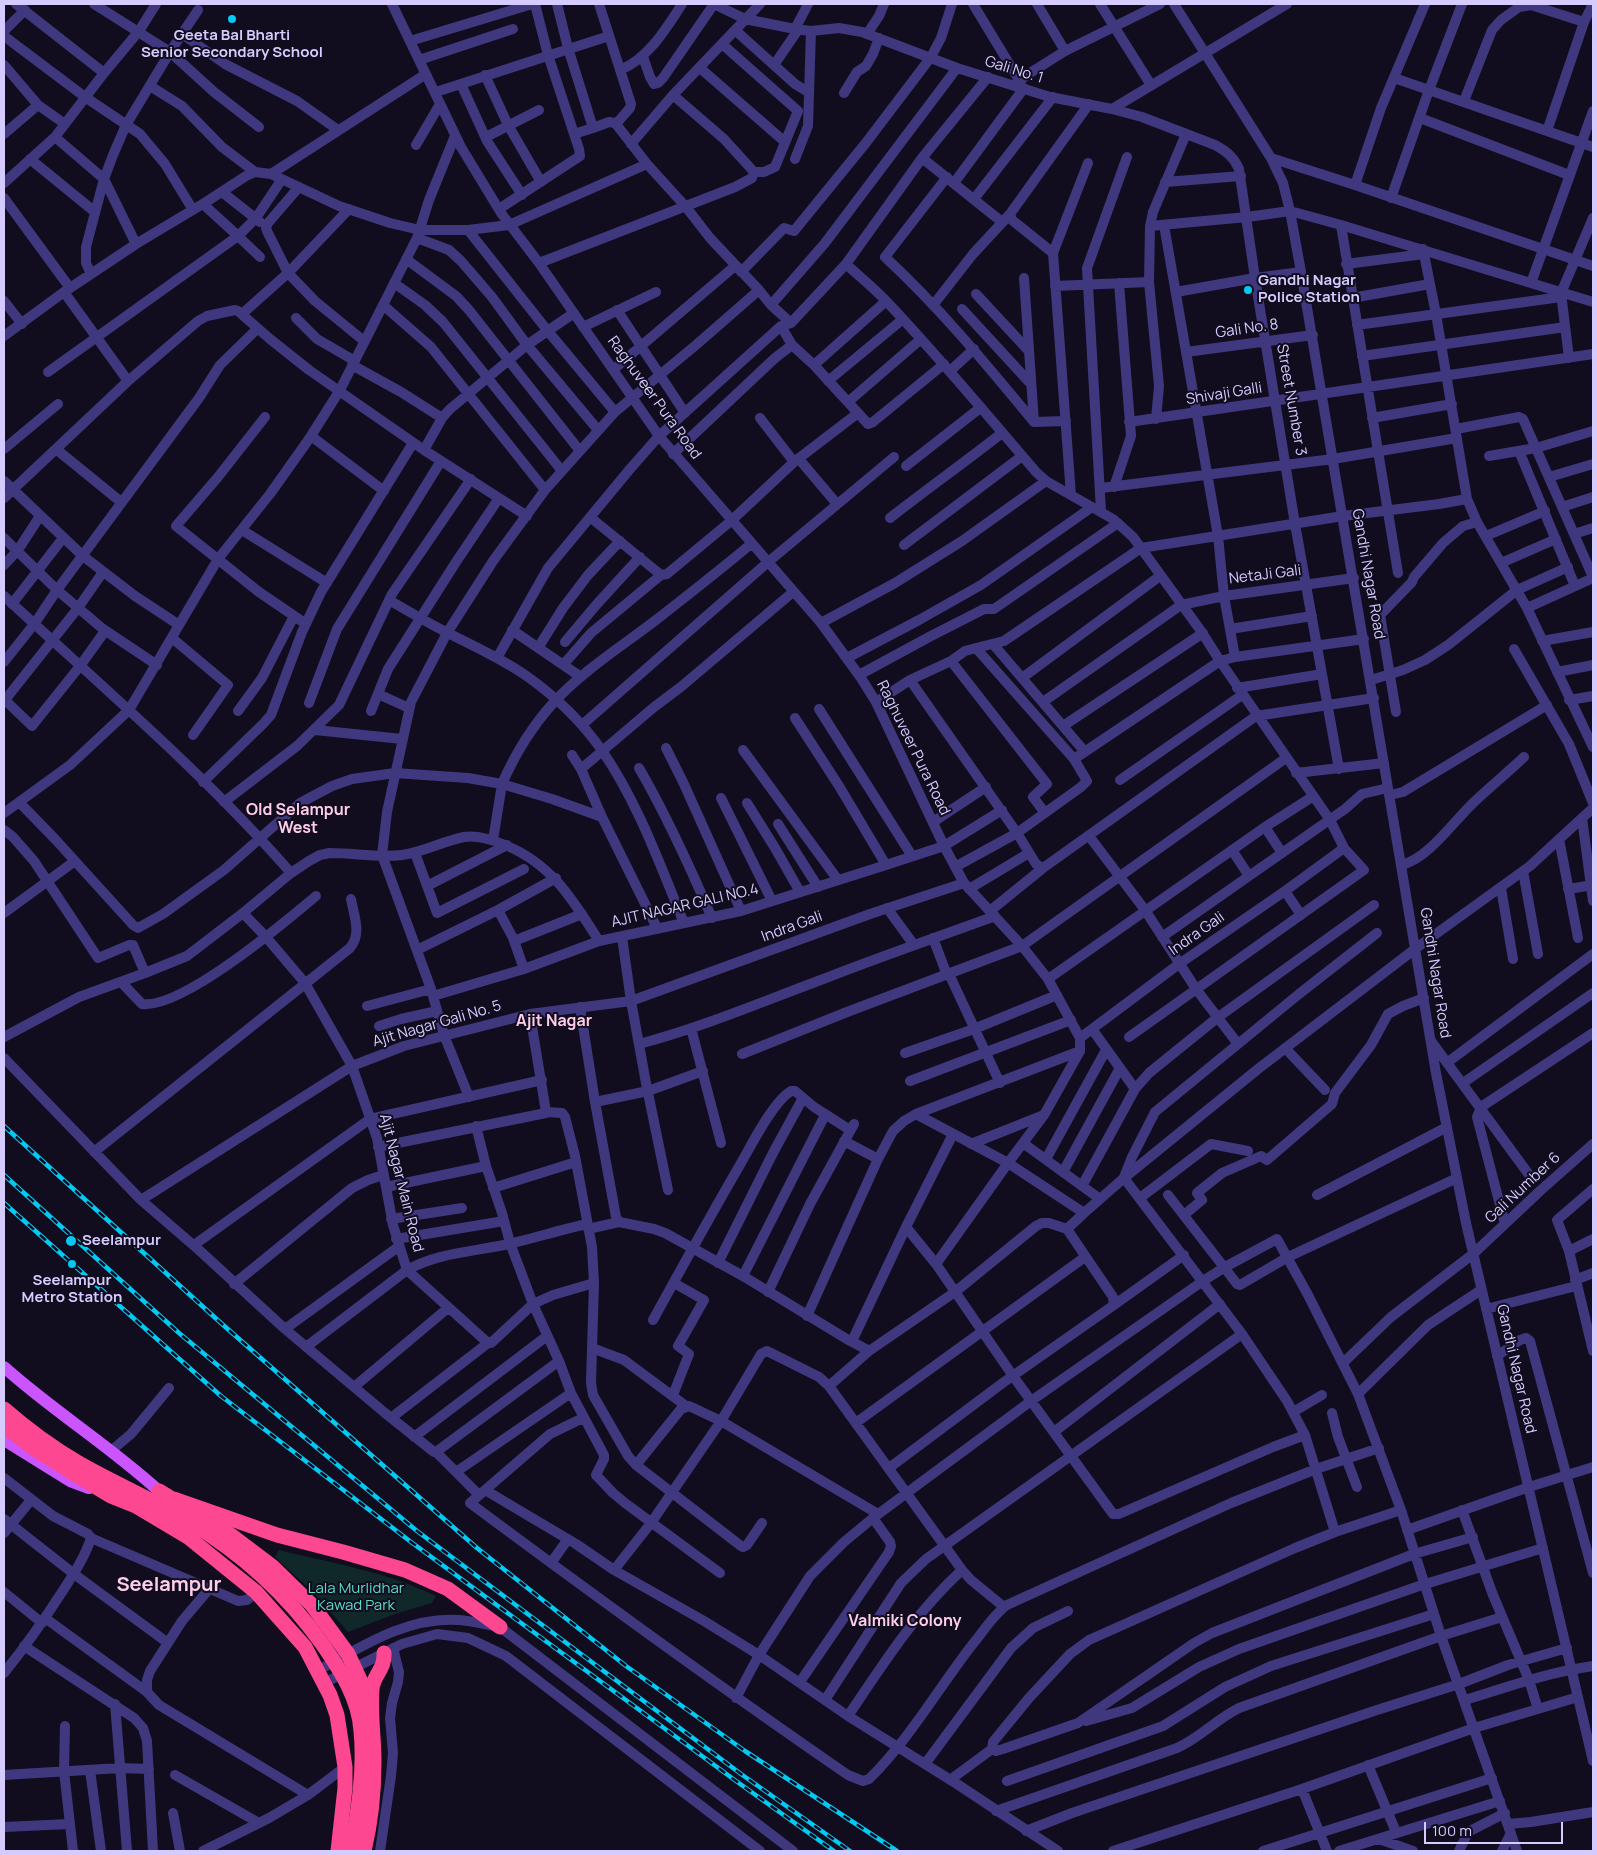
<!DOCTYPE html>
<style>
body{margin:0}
#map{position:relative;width:1597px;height:1855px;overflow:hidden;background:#110d1f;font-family:Manrope,sans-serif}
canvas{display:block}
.frame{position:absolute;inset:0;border:5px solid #d5cbfe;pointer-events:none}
.scale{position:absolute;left:1424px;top:1822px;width:139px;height:22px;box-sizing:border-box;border:2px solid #d5cbfe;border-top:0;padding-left:6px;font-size:15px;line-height:18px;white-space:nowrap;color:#d5cbfe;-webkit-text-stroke:4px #110d1f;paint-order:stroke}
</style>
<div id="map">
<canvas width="1597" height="1855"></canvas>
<div class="frame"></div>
<div class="scale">100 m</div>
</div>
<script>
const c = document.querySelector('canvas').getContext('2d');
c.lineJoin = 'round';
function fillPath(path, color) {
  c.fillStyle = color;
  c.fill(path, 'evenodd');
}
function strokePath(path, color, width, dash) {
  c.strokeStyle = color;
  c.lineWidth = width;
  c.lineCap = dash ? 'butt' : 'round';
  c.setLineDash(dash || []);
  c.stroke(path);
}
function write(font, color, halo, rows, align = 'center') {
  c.font = font + ' Manrope,sans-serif';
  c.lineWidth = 4;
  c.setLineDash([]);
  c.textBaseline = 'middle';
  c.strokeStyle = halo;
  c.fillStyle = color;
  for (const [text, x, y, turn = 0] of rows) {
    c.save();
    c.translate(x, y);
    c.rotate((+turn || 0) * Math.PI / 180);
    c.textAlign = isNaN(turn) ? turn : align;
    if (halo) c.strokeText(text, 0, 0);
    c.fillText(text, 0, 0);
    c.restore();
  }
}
fillPath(new Path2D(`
 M279,1550C331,1563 387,1572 436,1596L432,1603L395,1614L348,1632L314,1593L275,1557Z`), '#102829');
strokePath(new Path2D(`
 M16,4L104,73
 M94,4L170,52L214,92L259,127
 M392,4L461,147L501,213L539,263L659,436L821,623L861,678L876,702L944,846L964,883L1022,946L1048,979L1080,1038V1051L916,1114L904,1121L893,1131L878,1159L807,1316
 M557,4L568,48L593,128L574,134
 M714,4L745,19L795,29L811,31L839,28L862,32L957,68L1050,97L1112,109L1287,4
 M973,4L1019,80
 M1037,4L1065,51
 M1100,4L1151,85
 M1174,4L1271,158L1283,183L1290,211L1301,272L1436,1073L1466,1223L1593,1761
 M1462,4L1429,90L1593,147
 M795,29L808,4
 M735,30L795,84L808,92
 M4,31L25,10
 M182,34L225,64L297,101L338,130
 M867,34L879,16L884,4
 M4,36L85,97L140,134L165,164L193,210
 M410,41L529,5
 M722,44L798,111L775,167L764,172H754
 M643,57L650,77L654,84L658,83L663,78L714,4
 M419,60L513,29
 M4,65L38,105L65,124
 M774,65L798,30
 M700,68L785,142
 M620,70C648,59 666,29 682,4
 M485,75L508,125L541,182
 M461,84L487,141L522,195
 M1014,85L1030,73L1065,51L1160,4
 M150,86L182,106L222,147L255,172
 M436,92L609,36
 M844,93L857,72L866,66L873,54L879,38
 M673,95L724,139L754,172
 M1464,101L1492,30L1501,20L1519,7L1531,5L1584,22
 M1112,109L1142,117L1215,145C1226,151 1234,157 1239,169L1255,278L1295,524L1339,769
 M1420,118L1569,175
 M593,128L609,122L615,123
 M1547,131L1584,22L1593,4
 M4,134L38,105
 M55,137L104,179L136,244
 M486,137L539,110
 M631,144L673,95L760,4
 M416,145L440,104
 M922,158L1002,222
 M1271,158L1355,185L1381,108L1425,4
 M30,159L95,212
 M795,159L808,126L811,31
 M271,174L426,74
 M947,177L885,257C940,308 986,364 1034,422L1066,421
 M1165,182L1241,176
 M4,183L55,137L104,73L139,31L156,4
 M954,183L1024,88
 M1355,185L1593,266
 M299,187L268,223L266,228L267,231L288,273L315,301L364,341
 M222,192L260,222
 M4,198L70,288
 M1391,198L1429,90L1394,78
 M974,199L1053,97
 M203,204L238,236L256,218L282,179
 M499,209L580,156L579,149L548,55L535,4
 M1164,225L1218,536L1224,596L1235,657
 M1341,225L1398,573
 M1150,226L1153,212L1186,134
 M468,230L547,330L615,412
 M417,238L449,250L461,261L492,297L527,345L598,430
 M1423,249L1436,314L1467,499L1477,522L1527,608L1593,747
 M1053,253L1012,220L1010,214L1089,104
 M406,259L456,296L469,310L580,451
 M539,263L735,187L752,178L754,172
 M846,264C860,277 875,289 888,303C939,357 987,415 1036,472L1046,481L1113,519L1133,537L1201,631L1220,661L1235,657L1364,639
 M1346,264L1424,254
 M741,272L784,228L794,231L865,144L931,57L941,38L952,4
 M91,274L86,263V247L104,179L113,155L126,125L170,52L198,10
 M1024,278L1034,422
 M394,283L425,305L443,322L562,471
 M1531,283L1593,111
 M1055,286L1149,282
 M759,290L771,305L791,323
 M64,292L128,381
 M1176,292L1255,278L1301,272
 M976,294L1028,350
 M1352,298L1430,284
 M4,301L22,324
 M934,304L973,254L1010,214
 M383,305L431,347L545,490
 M771,305L825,243L957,68
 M962,309L1031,384
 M617,310L685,413
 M242,314L288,273L349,209
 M296,318L317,339L355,361
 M1357,325L1561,297
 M781,326L791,323L846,264L922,158L988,77
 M583,327L656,292
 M4,336L64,292L136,244L206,202L246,176L255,172L271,174L339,206L390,223L420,230H468L509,225L647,164
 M1186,352L1313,335
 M1362,356L1565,327
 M1569,358L1561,293L1593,218
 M352,365L401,392L442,418
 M814,365L886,301
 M614,369L735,266
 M950,371L974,349
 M48,372L238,236L260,257
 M828,381L903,319
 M848,402L921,339
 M265,417L218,477L176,526L259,592L306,624
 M1372,418L1452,404
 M1156,419L1159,386L1149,282L1150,226L1247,217L1290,211L1341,225L1593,302
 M1129,422L1593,354
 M1456,429L1519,417L1523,419L1593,577
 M311,436L384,491
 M4,449L58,404
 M56,449L121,502
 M424,450L442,418L450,409L527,345L574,313
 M1519,451L1575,586
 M673,454L775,358L792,345
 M1489,456L1536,448L1593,431
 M799,459L837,504
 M794,462L858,413
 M906,466L980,408
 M1549,477L1593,464
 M4,481L83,556L135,596L179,625
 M1114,487L1131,436L1119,283
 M1101,488L1333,459L1457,438
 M1071,495L1053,253L1088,163
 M4,498L128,381L198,321L207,316L235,310L238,311L270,339L309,370L424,450L527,516
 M1562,507L1593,497
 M1101,511L1087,268L1127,157
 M590,517L661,575
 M890,518C927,489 965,462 1002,433
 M242,530L327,583
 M1574,534L1593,528
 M1486,536L1545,511
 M4,538L57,590L103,629L157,665
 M904,545L1022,456
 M1501,563L1556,539
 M4,565L18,550L40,516
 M103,572L78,608L5,700L32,726L80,666L105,631
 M4,596C101,686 204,773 291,873
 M389,600C408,611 428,623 448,633C475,647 503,659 528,677C556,697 583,723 603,752C638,803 660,865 684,923
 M12,604L63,538
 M1527,608L1593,578
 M821,623L895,583L962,541L1046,481
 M1230,629L1312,616
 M512,630L581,677
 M172,638L228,685L193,735
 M1542,641L1593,632
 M565,642L597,604L640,557
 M993,644L1085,752
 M538,648L563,608L588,575L620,541
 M976,648L1004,641L1141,548L1343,516L1439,504L1467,499
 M1514,649L1569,744L1593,803
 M497,658L548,568L630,469L659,436L781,326L792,345L814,365L868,424L873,422L944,364
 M847,658L919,620L981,585L1092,507
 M951,661L1047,784L1033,797L1045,813
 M4,662L35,623L57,590L199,398L220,365L257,329
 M563,665L591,633L661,575L667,574L731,521L794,462L760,418
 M1557,672L1593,665
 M859,675L931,636L984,609H994L1118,523
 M1022,678L1160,576
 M910,680L951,661L965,651L976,648L1074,759L1087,781L1081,787L1017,833L955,867
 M1371,680L1403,670L1425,660L1448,645L1517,590L1568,567
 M1237,688L1322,674
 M378,694L409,708
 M1569,700L1593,696
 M876,702L910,680L1017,833L1036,864L1043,868L1256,716L1374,698
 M1043,702L1181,605L1224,596L1354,578
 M309,703L337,629L441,461
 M819,709L912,856
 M238,711L262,678L294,616
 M371,711L388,669L456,562L499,498
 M1396,712L1380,615L1412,582L1414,577L1443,543L1463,526L1477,522
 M795,718L839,786L886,865
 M582,725L767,563L894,457
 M1063,726L1203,633
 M315,730L402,739
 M666,748L683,782L741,911
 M743,750L838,880
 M572,755L581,769L602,817L657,928
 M1074,759L1220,661L1330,820L1344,848L1364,870L1129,1037
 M639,768C667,816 690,867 712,918
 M581,769L653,708L682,686L793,592
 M1296,773L1384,763
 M1120,780L1242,695
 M203,782L263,724L271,715L302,632L321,592L413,443
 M1390,795L1403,792L1547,705
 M721,798L772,901
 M19,802L55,839L133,925L138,928L163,914L224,870L300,803L332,786L352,779L395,773L468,778L502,784L552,799L602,817
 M224,802L297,746L339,705L392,594L471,479
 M747,803L775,848L800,892
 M4,813L70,765L129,710L218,559L270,494L309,439L340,390L417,238L429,200L455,136
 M1582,818L1593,901
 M933,822L986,787
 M778,824L818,887
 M1265,827L1312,797
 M4,830L13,837L34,861L98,958L129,945H133L145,973L187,956L243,913L291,873L309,861L320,855L330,853C354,853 379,858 402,855C424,852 443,841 464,837C478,835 493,840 505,845C552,864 573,900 599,941
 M1089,836L1145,910L1196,989L1238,1044
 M1559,839L1578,938
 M493,840L502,784C515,754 533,725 555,701C584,670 622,646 656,620C688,595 720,570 751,544
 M415,853L437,913L524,869
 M1401,865C1428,859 1453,822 1473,803C1490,787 1507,773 1524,757
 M1523,871L1538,954
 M1249,876L1345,809L1362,794L1388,788
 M427,886L507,845
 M1501,888L1513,959
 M969,889L1029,853
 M1568,889L1593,885
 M1285,891L1344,848
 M887,908L914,945
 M498,910L513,938L524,969
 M990,911L1043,868
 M4,913L75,861
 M243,913L266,937L305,983L352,1066L377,1138L393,1225L407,1270L488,1343
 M622,937L631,1001L646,1083L668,1190
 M1162,937L1249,876L1232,850
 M933,938L947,975
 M514,941L582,914
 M417,950L498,910L556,878
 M949,974L1000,1083
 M1048,979L1265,827L1282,853
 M121,982L142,1004C182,1009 284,923 316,896
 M433,996L524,969L599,941L741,911L886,865L944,846L1002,810
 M367,1006L431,989
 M580,1007L595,1102L616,1217L619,1222
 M530,1014L546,1112L562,1113L565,1117L575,1156L592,1247L594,1283L591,1383L593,1395L628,1456L636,1465L741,1546L743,1547L747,1545L762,1523
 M379,1026L401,1019L437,1011
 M691,1028L721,1143
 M4,1037L79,997L145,973
 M1080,1038L1179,964L1285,891L1301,915
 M1431,1041L1530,1176
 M639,1044C703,1027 764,1001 826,978C882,956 938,937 995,916
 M1285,1048L1325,1090
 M905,1053L974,1029L1057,995
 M742,1054L847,1012L1022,946L1286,758
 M4,1058L141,1200L199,1250L285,1329L385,1413L434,1452H436L559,1361
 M1448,1062L1593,954
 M1120,1068L1135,1089
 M910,1081L1071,1020
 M1463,1083L1593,993
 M469,1097L444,1035L431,989L382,855L387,812L411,702L447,633L493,561L545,490L615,412L696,345L759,290L710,238L686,207L647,164L616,124L630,108L631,104L599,4
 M595,1102L648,1091L703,1071
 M916,1114L1008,1163L1084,1213L1124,1178L1258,1069L1415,949L1530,866L1593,808
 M476,1126L486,1166L502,1213L510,1243L533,1304L559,1361L571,1393L604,1455V1459L596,1475L613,1493L625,1503L720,1573
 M844,1141L878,1159
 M1023,1143L1100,1199
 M971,1144L1044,1115
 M378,1147L546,1113
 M94,1152L350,948C362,934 354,916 351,899
 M1046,1159L1106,1050
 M1063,1172L1120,1068L1092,1029
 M1124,1177L1132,1157L1155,1112L1299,994L1377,933
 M1124,1178L1242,1334L1287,1401L1305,1435L1335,1532
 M1082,1186L1135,1089L1149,1073L1217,1018L1374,905
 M386,1187L486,1166
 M493,1188L576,1162
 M1593,1189L1557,1220L1569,1251L1593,1351
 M1168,1195L1237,1284L1240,1285L1288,1257L1457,1178
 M1317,1195L1447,1127
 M1140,1198L1211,1144L1248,1151
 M141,1200L352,1066L404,1046L530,1014L631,1001L870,914L964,883
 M1184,1215L1202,1200L1197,1193L1222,1173L1261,1156L1267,1160L1332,1104L1335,1093L1371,1045L1388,1014L1403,1006L1424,998
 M391,1219L462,1208
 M1505,1224L1477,1117L1481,1107L1593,1033
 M906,1227L936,1264L1013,1376L1113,1514H1119L1273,1447L1305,1435
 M588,1229L619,1222L654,1229L665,1233L743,1276L850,1341L853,1339L906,1227L953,1134
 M1067,1229L1084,1213
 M396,1239L504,1221
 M194,1245L370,1119L542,1080
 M1569,1251L1593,1239
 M718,1263L774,1151L803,1098
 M936,1264L1008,1163L1044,1115L1080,1051
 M743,1276L825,1115
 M1575,1280L1593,1273
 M234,1284L352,1188L368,1180L383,1175
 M768,1292L810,1204L854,1124
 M1114,1305L1184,1255
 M1486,1309L1576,1286
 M653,1320C682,1267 711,1215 741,1163C752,1144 773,1102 791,1091H795L814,1107L850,1130
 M285,1329L398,1247
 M849,1340L869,1351
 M306,1347L407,1270C438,1253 470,1252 504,1245C532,1239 559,1230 587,1224
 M592,1348L624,1360L686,1406
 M1497,1356L1520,1340L1526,1338L1530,1341L1593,1573
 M1343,1363L1391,1317L1473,1254L1541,1190L1593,1144
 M829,1386L869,1351L955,1292L1036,1226L1042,1223H1049L1067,1229L1113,1297L1114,1305L1004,1382L889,1468
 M354,1387L448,1308
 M1358,1394L1428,1325L1481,1290
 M673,1395L689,1354L678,1346L704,1300L674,1283
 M1293,1412L1322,1395
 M1332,1413L1338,1437L1357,1487
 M391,1418L488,1343H491L533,1304L553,1295L594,1283
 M583,1418L550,1434L470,1503C595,1596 720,1687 848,1775L863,1781L869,1779C908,1741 938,1689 972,1645C983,1632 993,1615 1007,1605L1231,1503L1316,1469L1379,1448
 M857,1422L1085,1257
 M1054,1432L1220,1304
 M414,1437L547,1336
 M112,1450L131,1434L169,1388
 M436,1452L479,1495
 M636,1465L681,1409L689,1406L721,1421L878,1514
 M456,1472L571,1393
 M4,1478L53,1516L88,1534L91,1538C85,1557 73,1575 62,1592C44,1620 25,1647 4,1673
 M485,1490L576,1544L614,1570L704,1621L759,1655L848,1716L957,1784L1058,1851
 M1462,1510L1493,1595L1529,1680L1538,1709
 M4,1519L74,1574L168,1643
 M1407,1530L1529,1487L1593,1467
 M4,1533L31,1500
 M91,1538L238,1601L247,1600L256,1592
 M551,1563L568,1539
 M614,1570L651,1523L721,1421L761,1354L767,1351L819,1377L829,1386L962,1570L971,1580L1004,1607
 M4,1592L42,1623
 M45,1618L147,1692L159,1705L308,1795
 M24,1646L134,1718L143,1728L147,1741L153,1851
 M317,1671C361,1647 407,1616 459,1620C473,1621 487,1625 500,1627L793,1851
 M800,1682L889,1552L891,1546L890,1542L873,1518
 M324,1683L402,1644L437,1634L468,1638L506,1656L760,1851
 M147,1692V1680L150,1671L182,1621L210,1588
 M736,1698L759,1655L810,1576L844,1542L873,1518L1031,1401L1203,1281L1225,1267L1277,1239L1308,1295L1358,1394L1401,1510L1441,1636L1517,1851
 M825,1700L901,1583L926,1559L1242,1334
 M1465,1700C1507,1687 1549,1672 1593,1666
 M115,1704L127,1851
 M848,1716C883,1664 916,1612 962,1570
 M1086,1721L1132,1708L1199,1667L1239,1649L1419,1586L1543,1548
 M65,1726L64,1771L73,1851
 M992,1749L996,1751L1003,1749L1078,1723L1194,1643L1212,1633L1414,1554L1473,1537
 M925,1764L1011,1648L1033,1628L1068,1611
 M1368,1765L1396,1832
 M90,1770L101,1851
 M4,1775L120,1768L149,1769
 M175,1775L259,1823
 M950,1780L992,1749L993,1742L1029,1698L1070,1654L1089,1640L1295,1548L1335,1532L1401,1510
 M1007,1781L1163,1726L1225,1687L1271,1666L1434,1614
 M1302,1789L1327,1851
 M996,1811L1177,1748C1199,1738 1217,1719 1239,1708L1441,1636L1502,1617
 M173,1813L180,1851
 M1508,1824L1531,1822L1593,1812
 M4,1827L69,1824
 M1026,1831L1072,1813L1377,1710L1459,1684L1508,1665L1567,1648
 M1379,1839L1413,1851
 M203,1851L269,1818L308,1795L345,1767
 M380,1851L391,1776L393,1753L390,1718L392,1703L398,1682L399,1672L393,1648
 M1113,1851L1302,1789L1474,1728L1578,1697
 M1263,1851L1492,1778
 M1339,1851L1500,1801
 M1459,1851L1468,1832L1505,1813
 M1502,1851L1511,1833`), '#40387e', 10);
strokePath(new Path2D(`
 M4,1367C53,1411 110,1446 159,1491
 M4,1440L70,1481L89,1488`), '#ca54fd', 12);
strokePath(new Path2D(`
 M4,1426L36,1450L76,1475L111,1496L136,1506L188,1537L256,1592L305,1647L330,1695L337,1715L345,1767V1788L338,1851
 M159,1491L232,1536L273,1567L312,1605L348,1654L361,1682L371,1725
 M174,1499L277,1535L343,1552L405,1570L448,1589L500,1627
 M364,1851C371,1822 374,1792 374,1762C374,1738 370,1714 372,1689C373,1675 385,1670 384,1653`), '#fd4891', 15);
const rail = new Path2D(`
 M4,1126L222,1324L477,1548L626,1666L745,1751L897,1851
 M4,1175L179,1333L417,1531L741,1774L850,1851
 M4,1203L221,1396L411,1542L736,1781L834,1851`);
strokePath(rail, '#03c9f3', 4.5);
strokePath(rail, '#110d1f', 2.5, [8]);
strokePath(new Path2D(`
 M4,1409C27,1429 51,1447 77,1462C113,1483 152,1499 188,1521C242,1553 287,1594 323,1645C341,1671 359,1699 361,1731C365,1771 358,1812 351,1851`), '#fd4891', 15);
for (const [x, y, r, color] of [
 [232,19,5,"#03c9f3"],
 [1248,290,5,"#03c9f3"],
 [71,1241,6,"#03c9f3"],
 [72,1264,5,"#03c9f3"]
]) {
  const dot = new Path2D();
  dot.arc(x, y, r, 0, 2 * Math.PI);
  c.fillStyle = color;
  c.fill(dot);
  strokePath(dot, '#110d1f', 2);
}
write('bold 15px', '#d5cbfe', '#110d1f', [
 ["Geeta Bal Bharti",232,36],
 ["Senior Secondary School",232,53],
 ["Gandhi Nagar",1258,281,"left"],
 ["Police Station",1258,298,"left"],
 ["Seelampur",82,1241,"left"],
 ["Seelampur",72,1281],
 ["Metro Station",72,1298]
]);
write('15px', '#d5cbfe', '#110d1f', [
 ["Gali No. 1",1014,70,17],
 ["Gali No. 8",1247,329,-8],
 ["Shivaji Galli",1224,394,-9],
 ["Raghuveer Pura Road",654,398,54],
 ["Street Number 3",1291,400,80],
 ["Gandhi Nagar Road",1368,574,80],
 ["NetaJi Gali",1265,575,-7],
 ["Raghuveer Pura Road",913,748,64],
 ["AJIT NAGAR GALI NO.4",685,906,-13],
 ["Indra Gali",792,927,-20],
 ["Indra Gali",1197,934,-35],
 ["Gandhi Nagar Road",1435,973,81],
 ["Ajit Nagar Gali No. 5",437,1024,-16],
 ["Ajit Nagar Main Road",401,1183,76],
 ["Gali Number 6",1523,1188,-43],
 ["Gandhi Nagar Road",1516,1369,77]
]);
write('15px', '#59ddc5', '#110d1f', [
 ["Lala Murlidhar",356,1589],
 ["Kawad Park",356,1606]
]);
write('bold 16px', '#fecde9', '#110d1f', [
 ["Old Selampur",298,811],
 ["West",298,829],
 ["Ajit Nagar",554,1022],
 ["Valmiki Colony",905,1622]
]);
write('bold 20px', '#fecde9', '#110d1f', [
 ["Seelampur",169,1585]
]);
</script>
